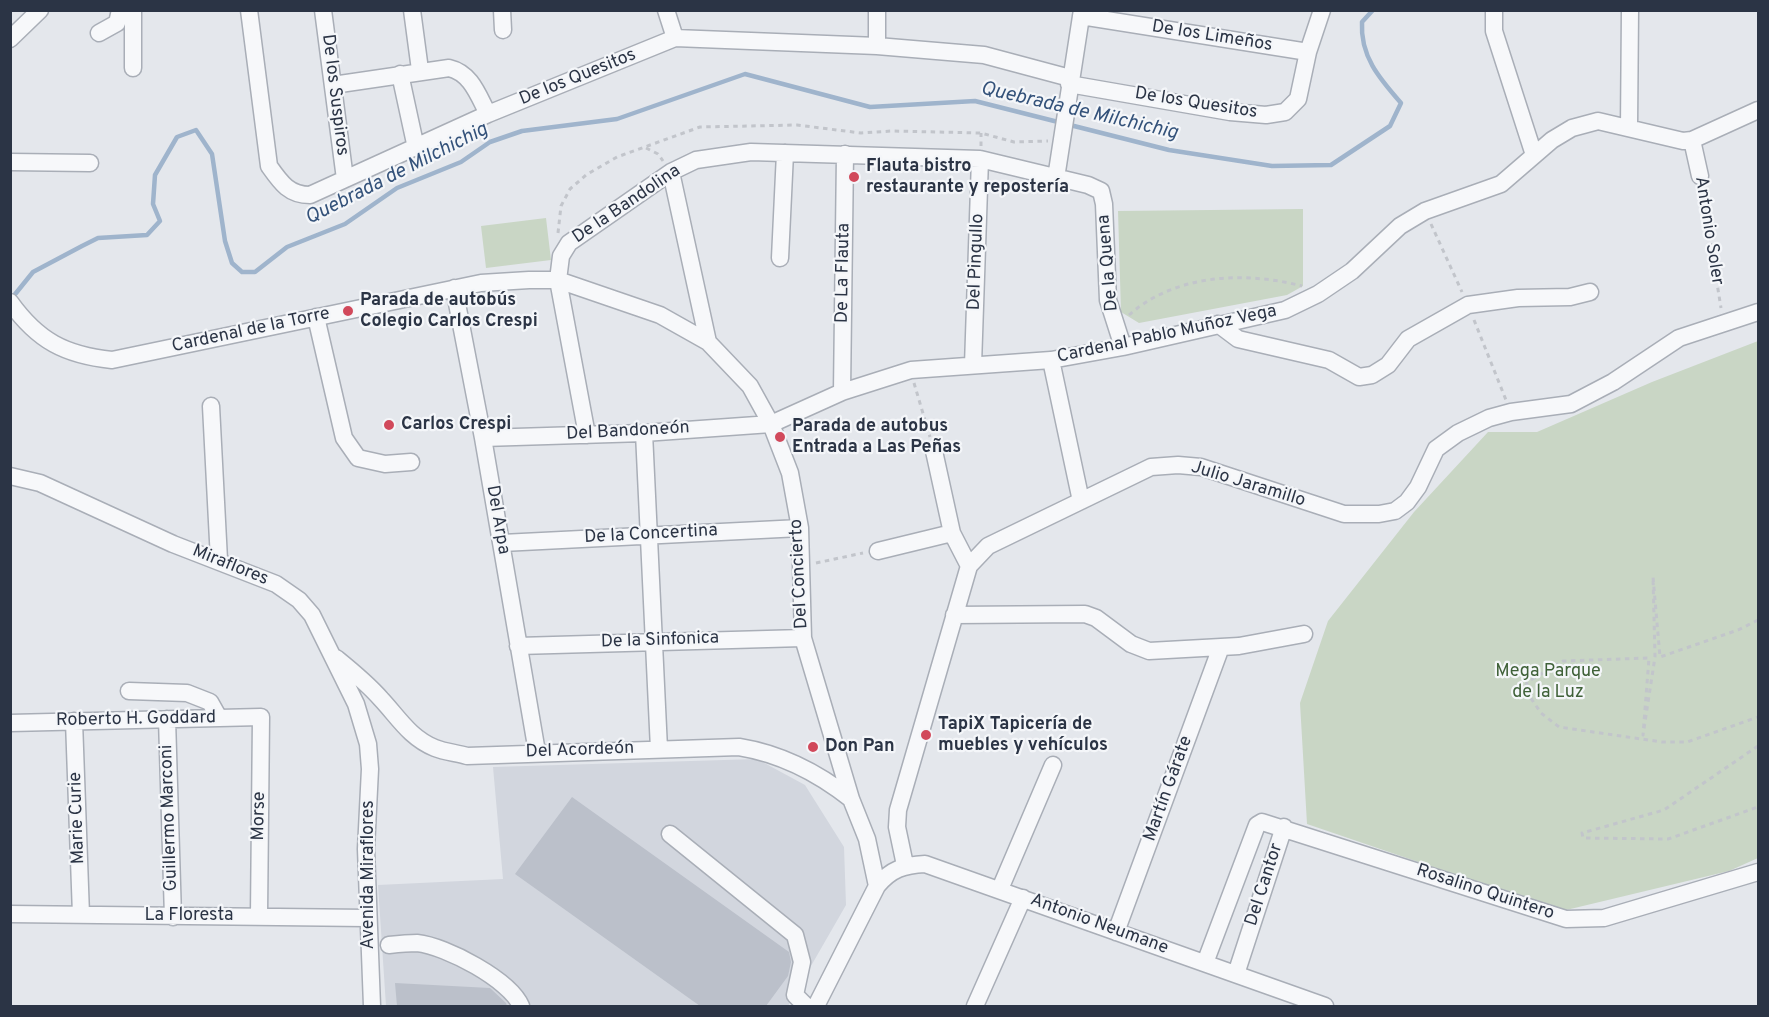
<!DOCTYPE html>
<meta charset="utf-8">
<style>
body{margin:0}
#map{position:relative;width:1769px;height:1017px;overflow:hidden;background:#e4e7ec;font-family:Overpass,sans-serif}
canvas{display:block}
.frame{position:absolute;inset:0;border:12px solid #2b3445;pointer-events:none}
</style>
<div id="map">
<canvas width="1769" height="1017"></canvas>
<div class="frame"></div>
</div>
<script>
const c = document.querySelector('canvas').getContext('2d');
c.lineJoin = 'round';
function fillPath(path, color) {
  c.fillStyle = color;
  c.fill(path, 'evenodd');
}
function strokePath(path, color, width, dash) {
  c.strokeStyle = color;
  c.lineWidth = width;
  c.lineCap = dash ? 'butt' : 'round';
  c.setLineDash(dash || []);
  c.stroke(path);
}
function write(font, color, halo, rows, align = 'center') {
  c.font = font + ' Overpass,sans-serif';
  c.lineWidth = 4.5;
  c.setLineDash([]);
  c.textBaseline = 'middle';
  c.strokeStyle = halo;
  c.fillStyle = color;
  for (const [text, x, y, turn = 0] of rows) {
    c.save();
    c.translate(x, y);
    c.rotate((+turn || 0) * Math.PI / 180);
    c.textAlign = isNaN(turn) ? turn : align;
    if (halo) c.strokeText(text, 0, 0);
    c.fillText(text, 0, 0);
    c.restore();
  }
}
fillPath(new Path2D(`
 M757,759L805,785L844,847L846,905L788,1006H386L378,885L503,879L493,767Z`), '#d2d6de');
fillPath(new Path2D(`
 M1303,209V286L1287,295L1139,323L1121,312L1118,211Z
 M546,218L551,260L486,268L481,226Z
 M1758,341V858L1729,871L1562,911L1307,824L1300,703L1328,621L1414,512L1488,432H1537L1652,382Z`), '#c9d6c5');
strokePath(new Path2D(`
 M12,298L33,272L82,246L98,238L147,235L160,221L153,204L155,175L177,137L196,130L212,154L225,241L232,263L242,272H255L287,247L345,224L397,188L461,162L490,142L522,131L617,119L745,74L870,107L975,101L1169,150L1272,166L1331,165L1390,126L1401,103C1379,78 1360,56 1362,22L1373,10`), '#9fb4cc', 4.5);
fillPath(new Path2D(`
 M572,797L789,952L791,962L788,976L766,1006H700L515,874Z
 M395,983L490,988L506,1003L507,1006H397Z`), '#bbc0ca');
const minor = new Path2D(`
 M133,10V68
 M249,10L269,166C281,183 289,195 310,195L488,114L675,38L877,46L984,55L1070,78
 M323,10L345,179
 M412,10L420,70
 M502,10L503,30
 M666,10L675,38
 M1494,10V31L1534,155
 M1081,16L1308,52
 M99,33L117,23L120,10
 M10,39L40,10
 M877,46V10
 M400,74L416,148
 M1069,84L1230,112L1266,115L1285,112L1298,99L1308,52L1322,10
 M333,85L449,68C471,73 478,95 488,114
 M1629,128L1630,10
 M1692,140L1700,176
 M10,162L90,163
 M671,172L708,342
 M1056,178L1082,10
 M780,258L785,153
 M454,288L483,438L537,752
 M10,302C38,341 65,355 112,360L481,283L529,280H558L660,315L708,342L750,386L771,424L790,473L800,528L803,638L851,799L867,839L877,886
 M316,317L344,438L358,458L385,464L411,462
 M1218,324L1238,339L1329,360L1359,377L1372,375L1388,365L1408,339L1468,305L1518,298L1570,297L1590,292
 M1051,360L1081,501
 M973,365L980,159
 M842,392L845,154
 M211,406L219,560
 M644,433L659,749
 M587,435L558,280L561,256L569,243L671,172L696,160L751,152L980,159L1088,185L1101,191L1104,204L1108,300L1123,347
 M483,438L644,433L771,424L842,392L911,370L1051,360L1123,347L1285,310L1318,294L1352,271L1400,226L1425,211L1501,184L1552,140L1572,128L1598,121L1683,141L1692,140L1758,110
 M934,451L952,533L969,566
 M10,476L40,483L173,544L276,584L299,600L312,615L356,704L368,744L370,769L366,849L372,1006
 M502,543L800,528
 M878,551L952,533
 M954,615L1085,614L1096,618L1131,644L1149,651L1239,646L1304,634
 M518,646L803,638
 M336,658C352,671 367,683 381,699C398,717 410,738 435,748C445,752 457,753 467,756L739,747C782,754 817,772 851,799
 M129,691L187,693L210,702L219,718
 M167,719L173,917
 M74,721L81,915
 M10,723L261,717L259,915
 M670,834L795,935L802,962L795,995L806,1006
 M905,865L897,827L898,810L969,566L988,546L1151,467L1178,465L1201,467L1344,514H1379L1395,511L1407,502L1418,487L1436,449L1458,433L1489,418L1511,412L1571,404L1613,382L1679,338L1758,312
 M1000,889L1053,765
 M10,914L367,918
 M1116,932L1221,647
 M389,945C398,944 408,943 417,943C446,946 510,980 521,1006
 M1205,963L1257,825L1262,822L1566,919L1604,918L1758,872
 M1236,974L1284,827
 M816,1006L877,886C891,869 904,865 925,864L1325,1006
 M975,1006L1023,898`);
strokePath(minor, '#a9aeb7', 19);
strokePath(new Path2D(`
 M981,146V133
 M646,148L658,154L663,161
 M1702,190L1721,308
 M1431,224L1462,292
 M558,233L561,206L570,189L586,175L617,157L700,127L797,125L861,133L892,131L981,133L1014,142L1048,141
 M1129,315C1175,274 1245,271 1302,286
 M1474,320L1506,400
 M914,383L930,437
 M816,563L863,553
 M1758,620L1738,630L1660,657L1653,577L1655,657L1643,735L1649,658L1563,661L1527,682L1526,691L1541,713L1559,727L1662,742H1687L1758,717
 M1758,746L1664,810L1582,833L1583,838L1668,839L1758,807`), '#c2c5cb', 3, [4.5, 4.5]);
strokePath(minor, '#f7f8fa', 16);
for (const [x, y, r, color] of [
 [854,177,6,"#d1495b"],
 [348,311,6,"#d1495b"],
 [389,425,6,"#d1495b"],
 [780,437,6,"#d1495b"],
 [926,735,6,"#d1495b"],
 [813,747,6,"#d1495b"]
]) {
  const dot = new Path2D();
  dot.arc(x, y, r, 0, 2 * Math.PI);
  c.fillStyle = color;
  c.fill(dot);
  strokePath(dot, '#f4f6f9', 2);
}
write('18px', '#2b3445', '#f4f6f9', [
 ["De los Limeños",1212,37,9],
 ["De los Quesitos",578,78,-22],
 ["De los Suspiros",334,95,83],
 ["De los Quesitos",1196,104,9],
 ["De la Bandolina",627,205,-34],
 ["Antonio Soler",1708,231,81],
 ["Del Pingullo",977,262,-88],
 ["De la Quena",1109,263,-95],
 ["De La Flauta",844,273,-89],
 ["Cardenal de la Torre",251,331,-12],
 ["Cardenal Pablo Muñoz Vega",1167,335,-12],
 ["Del Bandoneón",628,432,-3],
 ["Julio Jaramillo",1248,485,17],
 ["Del Arpa",497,520,80],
 ["De la Concertina",651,535,-3],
 ["Miraflores",230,566,22],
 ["Del Concierto",800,574,-93],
 ["De la Sinfonica",660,641,-2],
 ["Roberto H. Goddard",136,720,-1],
 ["Del Acordeón",580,751,-2],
 ["Martín Gárate",1169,789,-70],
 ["Morse",260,816,-89],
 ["Marie Curie",78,818,-92],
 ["Guillermo Marconi",170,818,-92],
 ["Avenida Miraflores",369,875,-90],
 ["Del Cantor",1265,885,-72],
 ["Rosalino Quintero",1485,893,18],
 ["La Floresta",189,916],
 ["Antonio Neumane",1099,925,20]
]);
write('bold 18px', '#2b3445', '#f4f6f9', [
 ["Flauta bistro",866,167],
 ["restaurante y repostería",866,188],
 ["Parada de autobús",360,301],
 ["Colegio Carlos Crespi",360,322],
 ["Carlos Crespi",401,425],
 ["Parada de autobus",792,427],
 ["Entrada a Las Peñas",792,448],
 ["TapiX Tapicería de",938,725],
 ["muebles y vehículos",938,746],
 ["Don Pan",825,747]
], 'left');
write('18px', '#3f6138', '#f4f6f9', [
 ["Mega Parque",1548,672],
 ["de la Luz",1548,693]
]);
write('italic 20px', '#34527a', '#f4f6f9', [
 ["Quebrada de Milchichig",1079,112,13],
 ["Quebrada de Milchichig",397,175,-27]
]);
</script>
